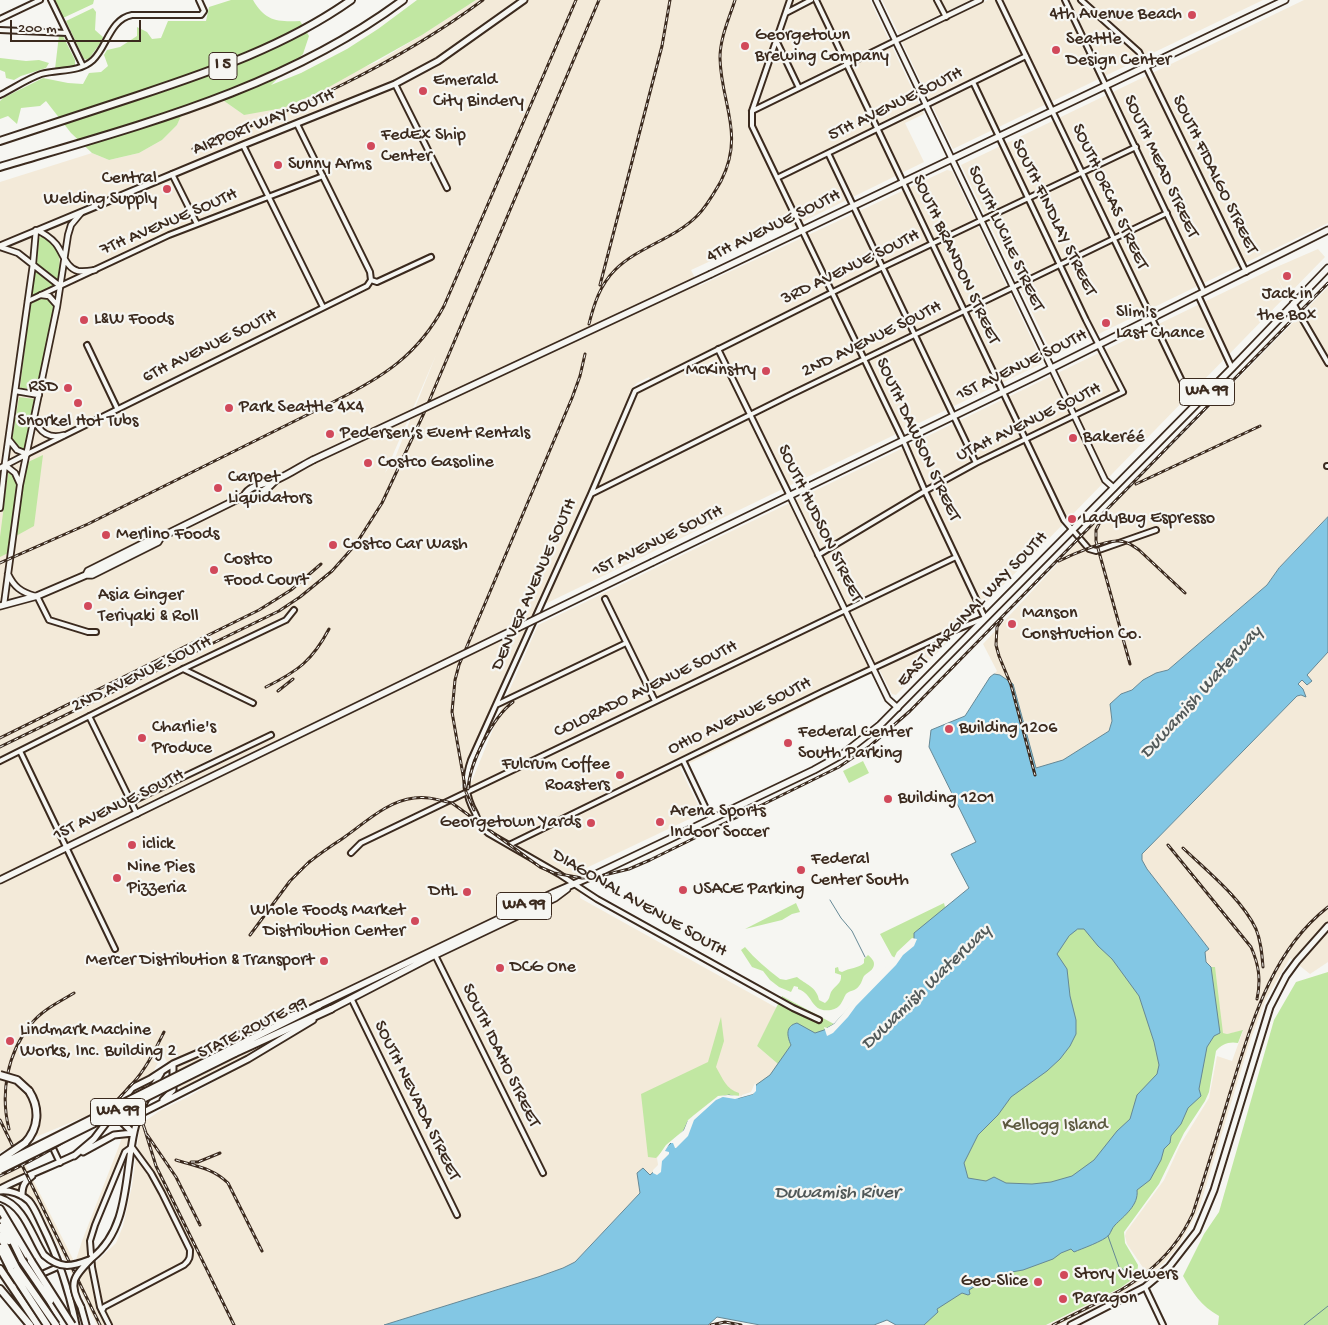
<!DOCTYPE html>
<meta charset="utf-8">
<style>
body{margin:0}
#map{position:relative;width:1328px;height:1325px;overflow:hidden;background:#f6f6f2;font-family:"Gochi Hand",sans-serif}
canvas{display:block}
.scale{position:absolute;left:10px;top:20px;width:131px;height:22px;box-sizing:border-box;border:2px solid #3b2a1e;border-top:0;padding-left:6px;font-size:15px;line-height:18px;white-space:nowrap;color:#3b2a1e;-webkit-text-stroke:4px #f6f6f2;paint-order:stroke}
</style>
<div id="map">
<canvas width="1328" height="1325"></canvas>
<div class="scale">200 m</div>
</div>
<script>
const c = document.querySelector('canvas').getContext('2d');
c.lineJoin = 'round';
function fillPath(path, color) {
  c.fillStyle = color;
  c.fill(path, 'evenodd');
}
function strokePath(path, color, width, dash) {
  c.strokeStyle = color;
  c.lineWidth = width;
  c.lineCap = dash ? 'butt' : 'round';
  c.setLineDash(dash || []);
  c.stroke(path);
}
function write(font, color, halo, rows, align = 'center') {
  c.font = font + ' "Gochi Hand",sans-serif';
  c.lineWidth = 4.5;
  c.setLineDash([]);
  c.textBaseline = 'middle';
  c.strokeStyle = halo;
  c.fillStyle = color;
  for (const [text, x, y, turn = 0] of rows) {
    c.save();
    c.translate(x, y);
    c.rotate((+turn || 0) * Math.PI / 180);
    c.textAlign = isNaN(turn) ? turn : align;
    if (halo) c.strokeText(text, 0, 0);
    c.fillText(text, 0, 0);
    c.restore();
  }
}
fillPath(new Path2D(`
 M476,0H870L924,114L905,123L924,162L792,227L786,214L715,259L691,270L699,286L947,170L952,171L1043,363L545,604L634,396L639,390L653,384L649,377L637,383L633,387L460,788L471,783L503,705L538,625L1272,269L1318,249L1325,257L1287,296L1277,277L1286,296L896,695L892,694L879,669L680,768L702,813L582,870L580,898L777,1008L757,1046L778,1064L770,1075L756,1085V1089L661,1165L654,1172L650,1175L637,1173L640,1193L575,1262L563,1268L538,1277L384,1325H97L36,1201L27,1194L0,1184V1159L86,1116L0,1152V182L92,153L109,160L139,153L162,140L177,125L185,107L217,96L244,115L377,62L422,35ZM436,355L395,458L385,473ZM163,1054L182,1092L249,1061L188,1097L161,1110L145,1121L144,1108L148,1081ZM140,1083L119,1146L82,1241L75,1263L24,1162L105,1120ZM138,1116L140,1126L132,1186L123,1226L116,1243L94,1264L102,1316L97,1306L92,1267L91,1236Z
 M882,0H971L899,34Z
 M988,0H1263L953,149L901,40Z
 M1304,0H1328V223L1053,356L961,165Z
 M1328,287V517L1279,568L1267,585L1168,670L1156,673L1143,680L1132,690L1121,694L1111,704L1112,721L1109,731L1045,788L994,674L997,671L983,644L1083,536Z
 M1328,652V962L1310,974L1290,958L1266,999L1249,1044L1199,1209L1178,1247L1164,1263L1144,1279L1123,1292L1059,1325H1048L1119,1289L1146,1272L1127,1244L1125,1236L1126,1232L1164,1180L1180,1145L1209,1098L1217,1056L1232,1061L1243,1031L1227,1034L1220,1033L1209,966L1206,962L1205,952L1209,949L1147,869L1142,860V854L1297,696H1305L1303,689L1298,684L1302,680L1311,681L1306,675Z`), '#f3ead9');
fillPath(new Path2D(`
 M55,0H94L93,4L63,18Z
 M231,0H253C265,21 277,22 300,21L309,36L303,54L271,85L301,73L347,49L378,29L417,0H476L422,35L320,92L283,108L244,115L217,96L185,107L177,125L162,140L139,153L109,160L92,153L71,133L46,101L40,106L21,108L17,124L8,116L0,119V101L3,98L43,78L68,83L83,84L89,73L101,72L108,66L104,55L107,50L120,47L137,36V27L147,32L152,39L161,38L168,21H206L209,7Z
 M93,8L96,12L95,30L104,38L88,60L84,59L66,21Z
 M59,35L63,36L75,60V66L55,69Z
 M0,58L26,61L39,60L49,63L46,68L21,76L14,80L6,78L5,72L0,70Z
 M43,236C62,248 61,261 58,282L37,264L39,238Z
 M35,269L55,285L31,297Z
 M43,298C47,299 51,300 53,304C58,316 41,374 38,389L35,390L21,388L20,387L30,308L32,303Z
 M19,397L34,399L35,401L25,449L21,451L17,448L12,440Z
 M43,455L34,526L16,536L24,480L28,462Z
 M8,473C15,475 16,479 17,487L8,553L0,557V537Z
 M863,761L869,773L849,783L843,771Z
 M796,903L800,912L792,914L782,920L745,929Z
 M944,903L945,907L949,905L895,958L892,956L880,934Z
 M1083,916L1149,993L1170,1058L1093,1185L850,1211Z
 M745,947C755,959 767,969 780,979L786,980L797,977C805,984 817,987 819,1000L825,1003C830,999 829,997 831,992C835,985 842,984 841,975L835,973V968L838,967L839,971L842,972C849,968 859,968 864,963V959L868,955C871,958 874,960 874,964C874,970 868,972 864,976C862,979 862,983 859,986C856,991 850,990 846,994C842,1001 841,1008 831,1010C810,1013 814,994 798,989V987L794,986L791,992L779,987L770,980L763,971L752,967L741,950Z
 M1211,967H1215L1223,1033L1227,1034L1243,1030L1238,1043C1230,1041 1221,1044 1216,1051L1209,1092L1205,1101L1184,1133L1159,1184L1124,1232L1125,1243L1138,1265L1137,1276L1120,1288L1046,1325H900L1088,1216Z
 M1328,972V1325H1218L1219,1316C1201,1306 1193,1293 1183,1276L1204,1234L1219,1212L1274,1020L1296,982Z
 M782,996L834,1024L857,998L809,1069L684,1130L656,1158L648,1157L641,1094L708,1062L721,1017L724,1041L716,1067C723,1079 726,1089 739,1093V1098L735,1099L755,1093L756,1085L770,1075L778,1064L757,1046Z`), '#c1e7a2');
const water = new Path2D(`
 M1328,517V652L1307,675L1312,681L1307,685L1302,680L1298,684L1303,689L1306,697L1301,695L1297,696L1142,854V860L1147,869L1209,949L1205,952L1206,962L1211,967L1220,1033L1214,1036L1207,1047L1199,1089L1201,1096L1188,1108L1181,1124L1171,1136L1170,1143L1164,1149L1161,1160L1150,1180L1137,1190C1139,1205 1124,1216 1115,1225C1112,1228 1111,1232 1109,1235C1104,1241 1081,1249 1074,1252L1071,1249L1061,1253L1053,1259L1023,1270L1006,1273L982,1285L979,1284L969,1290L970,1294L968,1295L962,1293L937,1309L938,1312L924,1325H896L887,1320L874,1325H760L717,1317L708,1325H384L538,1277L563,1268L575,1262L640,1193L637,1173L643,1168L650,1175L659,1167V1159L667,1147L684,1130L688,1121L717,1098L729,1095L739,1098L753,1094L756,1085L770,1075L791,1045C787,1036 785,1026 797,1023L815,1033L824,1030L834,1024L914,939V933L969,888L951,854L976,842L929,747L931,730L965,716L990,677L994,674L1000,675L1013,684L1036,768L1063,760L1109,731L1112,721L1110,704L1121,694L1132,690L1143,680L1156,673L1168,670L1267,585L1279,568ZM1078,929H1084L1098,946L1112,959L1139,996L1154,1042L1159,1065L1157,1074L1137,1095L1130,1119L1117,1131L1094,1160L1072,1176L1051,1182L1032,1184L1006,1183L994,1177L986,1181L968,1178L964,1163L978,1135L998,1115L1011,1097L1047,1071L1060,1059L1070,1046L1076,1034V1020L1070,996L1067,969L1057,954L1069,936Z`);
fillPath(water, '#83c7e4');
strokePath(water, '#668895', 1);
fillPath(new Path2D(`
 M912,938L917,939L914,946L903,955L896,965L856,1006L848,1017L833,1033L827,1036L824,1027L827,1028L834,1024L857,997L894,958L897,952Z
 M755,1083L756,1085V1091L753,1094L735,1099L723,1097L716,1100L694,1120L688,1136L676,1148H675L673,1143H670L665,1151L669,1152V1154L662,1161L661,1172L657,1175L653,1173V1170L658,1165L657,1158L666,1145L684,1130L688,1120L694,1115L718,1096L728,1095L742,1096V1095L751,1092Z`), '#f6f6f2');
strokePath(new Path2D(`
 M830,900L841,918L852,931L865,957
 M1108,1236L1119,1267L1124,1270
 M1304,1325L1328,1306`), '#668895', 1);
const minor = new Path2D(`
 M51,0L83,66
 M816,0L1064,520L1089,549L1096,551L1156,530
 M937,0L946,17
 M999,0L1194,406
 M1065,0L1204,292
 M1081,0L1139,52L1246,272
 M786,13L811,0
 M0,19L40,0
 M0,30L67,33
 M776,40L799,88
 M395,84L447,188
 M0,95C14,88 27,79 41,74C58,69 79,73 93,60C107,47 110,19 132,15H201L204,11L199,0
 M752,111L895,41
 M297,124L370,272L371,280
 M243,145L323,307
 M828,153L976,463
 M172,174L197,224
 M777,178L1026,56
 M1198,295L1232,368
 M28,301L169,235L323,176
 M1293,303L1328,363
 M87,345L117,408
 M718,349L789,494
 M27,454L367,286L371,280L377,282L431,257
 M1327,466H1328
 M591,494L792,394L1167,213
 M818,555L925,491L976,463L1123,392L1086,320L973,82
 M37,596L49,620L88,632H96
 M605,599L655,701
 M183,669L253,703
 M496,705L626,643
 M89,716L137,814
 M20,751L115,949
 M683,760L711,819
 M0,761L183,669L286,620L294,610
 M131,802L271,735
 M509,845L822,692L955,630L985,618L925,491L903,440L752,126V111L790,0
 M351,853L361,843L956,557
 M434,953L543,1173
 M351,998L457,1215
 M819,1020L793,1008L597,899L559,874L488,833C481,827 478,821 475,813C465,795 464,780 471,760L591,494L635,391L883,267L1136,147
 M51,1144L60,1163
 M15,1286L60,1266
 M1145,1287L1163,1325
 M102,1311L104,1307L184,1265C190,1260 190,1257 190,1250L162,1193L151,1173L132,1147L125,1152L95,1225L90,1241L92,1267L100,1307L109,1325`);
const tertiary = new Path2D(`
 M876,0L1105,480L1114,488
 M895,41L980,0
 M0,247L18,253L60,286
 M41,295L49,296L57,305
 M16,391L39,395
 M35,419C39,433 50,439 64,435
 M9,440L17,450L27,454
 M5,465L15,473L20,484
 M0,468L27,454
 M789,494L888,699L898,708
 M0,508L5,463L33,264L36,230C44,233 50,237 56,244C63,253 66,268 78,271C84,272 89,271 95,270
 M8,574C14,587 21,592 35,596
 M4,604L20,485L57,307L68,235L71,225L81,213`);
const secondary = new Path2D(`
 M0,246L243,145L395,84L438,61L524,0
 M151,1090L161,1073
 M163,1100L173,1090V1064
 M119,1105L132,1088L150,1079L173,1064L249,1031L295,1014
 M119,1109L120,1120L133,1133
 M138,1115L248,1059L313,1020
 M83,1152L114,1135L133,1133
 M74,1156L94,1139L113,1114
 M0,1189C25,1176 50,1167 75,1155
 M0,1191C10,1190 22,1194 29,1201C35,1208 38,1217 42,1225C58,1257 69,1290 76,1325
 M22,1196C22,1186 24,1182 32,1176
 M0,1198C25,1206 31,1235 44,1255
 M92,1258C140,1220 118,1146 147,1097
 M81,1307L86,1325
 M1071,1325L1145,1287L1169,1267L1197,1231L1214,1190L1270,1007L1286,976L1297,961L1328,926`);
const primary = new Path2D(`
 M711,274L1285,0
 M244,496C250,484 267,484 278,479C290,474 301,466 313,460
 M653,562L1036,376L1328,230
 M86,575L88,571L156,537H161L244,496C256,498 269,488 276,480
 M0,606L37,596L86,575H92L158,542L161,537
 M0,880L166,799`);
const trunk = new Path2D(`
 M319,1005L553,893L590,877L814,770L843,754L880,725L1232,368L1328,268
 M331,1009L429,958L555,898L567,889`);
const motorway = new Path2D(`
 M0,141C46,126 91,111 137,96C212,71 286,46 351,0
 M0,167C140,125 284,89 403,0
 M233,1048L319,1005
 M235,1053L331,1009
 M25,1143C39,1128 40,1108 29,1091
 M0,1209L31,1261
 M3,1221L22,1260
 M0,1227L9,1241
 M0,1236L17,1269
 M0,1248L11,1270
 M0,1269L38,1325
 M0,1289L30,1325
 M50,1301L64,1325`);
strokePath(minor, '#3b2a1e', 8);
strokePath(tertiary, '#3b2a1e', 8);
strokePath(secondary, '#3b2a1e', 9);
strokePath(primary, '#3b2a1e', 9);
strokePath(trunk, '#3b2a1e', 9);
strokePath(motorway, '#3b2a1e', 10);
strokePath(minor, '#f6f6f2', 4);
strokePath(tertiary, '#f6f6f2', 4.5);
strokePath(secondary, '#f6f6f2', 5);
strokePath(primary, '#f6f6f2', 5.5);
strokePath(trunk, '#f6f6f2', 5.5);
strokePath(motorway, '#f6f6f2', 6);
const rail = new Path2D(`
 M193,149C295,110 395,65 483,0
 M600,285L662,46L670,0
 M589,324C594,304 600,285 615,270C638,247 674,239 697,216C707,206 714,193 721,181C745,134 721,104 720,58C720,38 729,19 735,0
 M1136,484L1260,426
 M1102,518L1096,530V541L1130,664
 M1059,561C1071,555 1105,540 1118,541C1126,541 1132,545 1139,550L1185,593
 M0,563L88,524L335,401C383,377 418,355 444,306L576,0
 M1002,620L997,627L996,645L999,656L1011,685L1035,775
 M266,687C298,671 312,661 329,629
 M278,691L293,679
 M0,738L259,610L291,590L321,564
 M0,747L279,611L300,597L332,571L356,544L382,503L424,413L599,0
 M468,789C470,763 492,718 513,702
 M474,810L466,792L452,712L455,680L459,665L572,398L580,376L585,354
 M1168,845L1251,947C1259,965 1261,980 1257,999
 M1183,848C1207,871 1242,899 1256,929C1261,941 1262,954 1263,967
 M305,866C318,854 332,846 346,836C367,821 388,801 414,798C427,796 439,800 452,803L540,867L554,873L582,878L596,877L629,869L650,860L839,767L870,746L910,711L1328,283
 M250,935L290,881L310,861
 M143,1088L141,1110L143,1124L146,1133L176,1177L200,1225
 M0,1120L100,1325
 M143,1124L156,1166L234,1325
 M9,1129C0,1094 7,1053 31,1024C42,1010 59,1002 74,993
 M176,1160C195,1166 213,1168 228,1183L262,1251
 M191,1162H198L220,1153
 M0,1176C50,1152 95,1127 132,1084C146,1069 155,1050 164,1032
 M711,1325L725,1322L741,1325
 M1053,1325C1111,1295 1164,1277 1193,1213C1206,1173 1218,1133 1230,1093C1251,1026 1270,952 1328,907`);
strokePath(rail, '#3b2a1e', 3);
strokePath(rail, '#f6f6f2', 1, [4]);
const secondaryBridge = new Path2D(`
 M44,1255C60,1269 71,1267 89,1260
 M81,1307C68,1283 73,1277 92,1258`);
const primaryBridge = new Path2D(`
 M313,460L711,274
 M166,799L653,562`);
const motorwayBridge = new Path2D(`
 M0,1075L17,1080L29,1091
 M0,1160L25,1143
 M0,1165L233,1048
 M0,1170L235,1053
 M22,1260L50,1301
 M31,1261L72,1325
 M17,1269L56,1325
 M11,1270L47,1325`);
strokePath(secondaryBridge, '#3b2a1e', 9, []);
strokePath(primaryBridge, '#3b2a1e', 9, []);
strokePath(motorwayBridge, '#3b2a1e', 10, []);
strokePath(secondaryBridge, '#f6f6f2', 5);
strokePath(primaryBridge, '#f6f6f2', 5.5);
strokePath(motorwayBridge, '#f6f6f2', 6);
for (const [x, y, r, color] of [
 [1192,15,5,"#d1495b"],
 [745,46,5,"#d1495b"],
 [1056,50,5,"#d1495b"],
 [423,91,5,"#d1495b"],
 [371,146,5,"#d1495b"],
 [278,165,5,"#d1495b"],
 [167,189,5,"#d1495b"],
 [1287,276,5,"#d1495b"],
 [84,320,5,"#d1495b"],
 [1106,323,5,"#d1495b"],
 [766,371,5,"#d1495b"],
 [68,388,5,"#d1495b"],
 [78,403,5,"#d1495b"],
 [229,408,5,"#d1495b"],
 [330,434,5,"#d1495b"],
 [1073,438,5,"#d1495b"],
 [368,463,5,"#d1495b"],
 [218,488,5,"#d1495b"],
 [1072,519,5,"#d1495b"],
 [106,535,5,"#d1495b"],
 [333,545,5,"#d1495b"],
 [214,570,5,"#d1495b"],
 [88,606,5,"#d1495b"],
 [1012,624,5,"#d1495b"],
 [949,729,5,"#d1495b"],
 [142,738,5,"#d1495b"],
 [788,743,5,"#d1495b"],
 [620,775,5,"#d1495b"],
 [888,799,5,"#d1495b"],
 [660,822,5,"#d1495b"],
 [591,823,5,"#d1495b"],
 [132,845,5,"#d1495b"],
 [801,870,5,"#d1495b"],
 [117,878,5,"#d1495b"],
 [683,890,5,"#d1495b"],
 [467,892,5,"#d1495b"],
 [415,921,5,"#d1495b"],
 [324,961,5,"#d1495b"],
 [500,968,5,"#d1495b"],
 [10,1041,5,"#d1495b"],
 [1064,1275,5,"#d1495b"],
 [1038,1282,5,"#d1495b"],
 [1063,1299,5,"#d1495b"]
]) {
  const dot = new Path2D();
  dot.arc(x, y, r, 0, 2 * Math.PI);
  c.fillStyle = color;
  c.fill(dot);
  strokePath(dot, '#f6f6f2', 2);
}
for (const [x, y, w] of [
 [223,66,28],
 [1207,392,55],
 [524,906,55],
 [118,1112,55]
]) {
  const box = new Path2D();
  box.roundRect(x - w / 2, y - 13.5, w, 27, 4);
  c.fillStyle = '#f6f6f2';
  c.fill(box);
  strokePath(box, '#3b2a1e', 1);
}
write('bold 16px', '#3b2a1e', null, [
 ["I 5",223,66],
 ["WA 99",1207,392],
 ["WA 99",524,906],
 ["WA 99",118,1112]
]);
write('18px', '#3b2a1e', '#f6f6f2', [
 ["4th Avenue Beach",1182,15,"right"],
 ["Georgetown",755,36],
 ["Brewing Company",755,57],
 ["Seattle",1066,40],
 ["Design Center",1066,61],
 ["Emerald",433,81],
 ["City Bindery",433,102],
 ["FedEx Ship",381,136],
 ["Center",381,157],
 ["Sunny Arms",288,165],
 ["Central",157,179,"right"],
 ["Welding Supply",157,200,"right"],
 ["Jack in",1287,295,"center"],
 ["the Box",1287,316,"center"],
 ["Slim's",1116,313],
 ["Last Chance",1116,334],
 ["L&W Foods",94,320],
 ["McKinstry",756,371,"right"],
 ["RSD",58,388,"right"],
 ["Park Seattle 4x4",239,408],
 ["Snorkel Hot Tubs",78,422,"center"],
 ["Pedersen’s Event Rentals",340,434],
 ["Bakeréé",1083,438],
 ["Costco Gasoline",378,463],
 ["Carpet",228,478],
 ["Liquidators",228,499],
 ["LadyBug Espresso",1082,519],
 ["Merlino Foods",116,535],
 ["Costco Car Wash",343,545],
 ["Costco",224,560],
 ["Food Court",224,581],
 ["Asia Ginger",98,596],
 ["Teriyaki & Roll",98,617],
 ["Manson",1022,614],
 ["Construction Co.",1022,635],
 ["Charlie's",152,728],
 ["Produce",152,749],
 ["Building 1206",959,729],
 ["Federal Center",798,733],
 ["South Parking",798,754],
 ["Fulcrum Coffee",610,765,"right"],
 ["Roasters",610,786,"right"],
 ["Building 1201",898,799],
 ["Arena Sports",670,812],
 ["Indoor Soccer",670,833],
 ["Georgetown Yards",581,823,"right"],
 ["iclick",142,845],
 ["Federal",811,860],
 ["Center South",811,881],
 ["Nine Pies",127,868],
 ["Pizzeria",127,889],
 ["USACE Parking",693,890],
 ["DHL",457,892,"right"],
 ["Whole Foods Market",405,911,"right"],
 ["Distribution Center",405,932,"right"],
 ["Mercer Distribution & Transport",314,961,"right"],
 ["DCG One",510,968],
 ["Lindmark Machine",20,1031],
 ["Works, Inc. Building 2",20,1052],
 ["Story Viewers",1074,1275],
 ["Geo-Slice",1028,1282,"right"],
 ["Paragon",1073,1299]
], 'left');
write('18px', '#3b2a1e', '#f6f6f2', [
 ["5TH AVENUE SOUTH",896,105,-26],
 ["AIRPORT WAY SOUTH",264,123,-22],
 ["SOUTH MEAD STREET",1160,167,65],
 ["SOUTH FIDALGO STREET",1214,175,64],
 ["SOUTH ORCAS STREET",1109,197,65],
 ["SOUTH FINDLAY STREET",1053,218,64],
 ["7TH AVENUE SOUTH",169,223,-23],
 ["4TH AVENUE SOUTH",774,227,-26],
 ["SOUTH LUCILE STREET",1005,239,65],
 ["SOUTH BRANDON STREET",955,260,65],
 ["3RD AVENUE SOUTH",851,268,-26],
 ["2ND AVENUE SOUTH",872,340,-26],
 ["6TH AVENUE SOUTH",210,347,-26],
 ["1ST AVENUE SOUTH",1022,366,-26],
 ["UTAH AVENUE SOUTH",1029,423,-26],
 ["SOUTH DAWSON STREET",917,440,65],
 ["SOUTH HUDSON STREET",819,524,64],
 ["1ST AVENUE SOUTH",658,542,-26],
 ["DENVER AVENUE SOUTH",535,585,-66],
 ["EAST MARGINAL WAY SOUTH",973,610,-46],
 ["2ND AVENUE SOUTH",142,675,-26],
 ["COLORADO AVENUE SOUTH",646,690,-26],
 ["OHIO AVENUE SOUTH",740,717,-26],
 ["1ST AVENUE SOUTH",119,806,-26],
 ["DIAGONAL AVENUE SOUTH",639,904,30],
 ["STATE ROUTE 99",253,1029,-26],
 ["SOUTH IDAHO STREET",500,1056,64],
 ["SOUTH NEVADA STREET",416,1101,64]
]);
write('18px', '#5c593f', '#f6f6f2', [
 ["Kellogg Island",1055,1126]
]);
write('italic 19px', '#515959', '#f6f6f2', [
 ["Duwamish Waterway",1202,693,-48],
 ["Duwamish Waterway",927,988,-44],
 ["Duwamish River",837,1194]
]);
</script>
